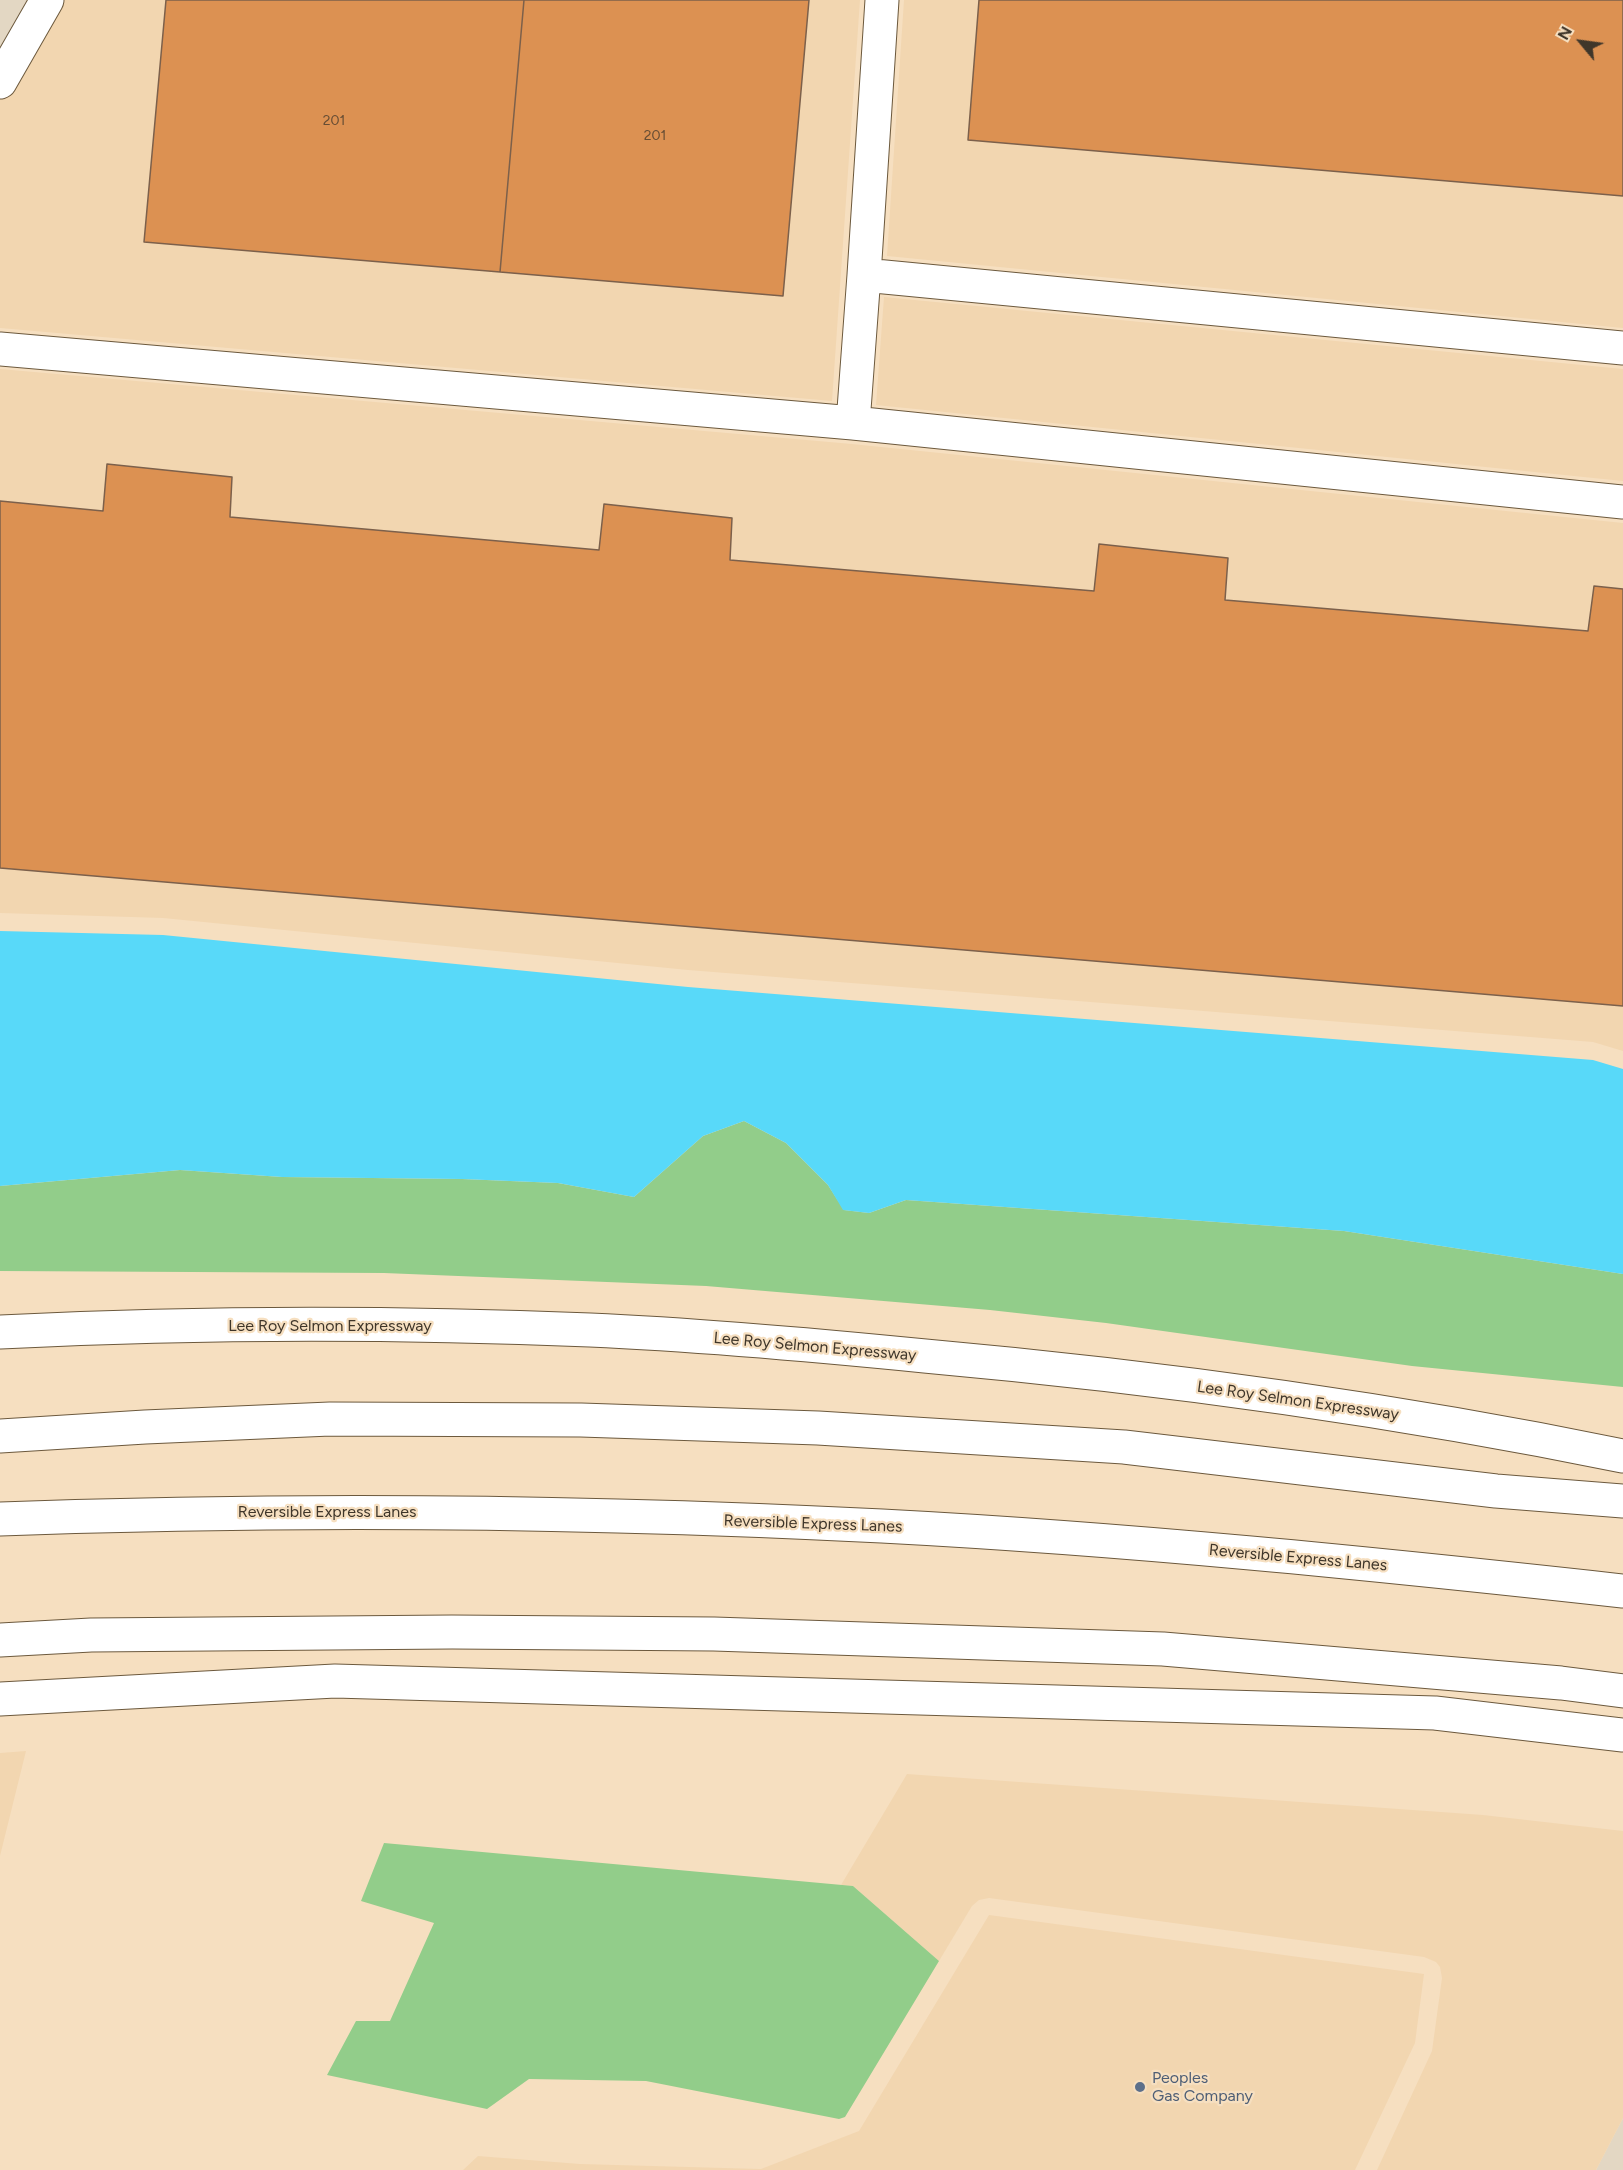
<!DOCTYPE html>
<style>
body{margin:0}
#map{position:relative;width:1623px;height:2170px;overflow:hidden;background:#f6dfc0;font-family:Figtree,sans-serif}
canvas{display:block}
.north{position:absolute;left:1551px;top:12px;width:60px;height:60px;-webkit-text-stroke:4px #f6dfc0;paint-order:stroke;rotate:299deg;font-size:16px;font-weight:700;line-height:24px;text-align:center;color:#3f362a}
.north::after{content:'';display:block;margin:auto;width:21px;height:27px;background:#3f362a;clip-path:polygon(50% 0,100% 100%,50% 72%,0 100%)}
</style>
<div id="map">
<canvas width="1623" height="2170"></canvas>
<div class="north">N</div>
</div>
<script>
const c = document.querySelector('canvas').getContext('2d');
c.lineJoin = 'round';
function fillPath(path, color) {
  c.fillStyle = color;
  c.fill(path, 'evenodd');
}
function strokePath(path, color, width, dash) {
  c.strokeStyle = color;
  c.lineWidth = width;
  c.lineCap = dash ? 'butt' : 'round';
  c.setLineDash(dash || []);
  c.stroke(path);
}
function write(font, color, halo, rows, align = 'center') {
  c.font = font + ' Figtree,sans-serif';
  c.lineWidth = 4.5;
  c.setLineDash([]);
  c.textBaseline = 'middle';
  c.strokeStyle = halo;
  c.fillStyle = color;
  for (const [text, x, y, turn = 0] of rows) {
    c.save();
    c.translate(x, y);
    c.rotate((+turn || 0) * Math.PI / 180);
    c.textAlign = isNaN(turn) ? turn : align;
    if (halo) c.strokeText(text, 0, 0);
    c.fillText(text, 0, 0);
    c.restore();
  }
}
fillPath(new Path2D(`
 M0,0H36L0,55Z
 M1623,2118V2170H1596Z`), '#e3d7c3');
fillPath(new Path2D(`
 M36,0H860L832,401L0,328V55Z
 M904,0H1623V328L887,256Z
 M884,297L1623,369V481L876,405Z
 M0,369L852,444L1623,523V1051L1593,1042L688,970L163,918L0,913Z
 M26,1751L0,1856V1753Z
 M907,1774L1483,1815L1623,1831V2118L1596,2170H1377L1432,2051L1442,1978L1440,1967L1436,1962L1424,1957L989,1898L979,1900L972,1906L939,1961L853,1886L841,1885Z
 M989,1915L1424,1974L1415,2043L1355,2170H463L478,2156L580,2164L761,2169L859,2131Z`), '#f2d6b0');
fillPath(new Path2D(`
 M744,1121L786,1143L828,1185L844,1210L869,1213L906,1200L1344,1231L1623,1274V1387L1412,1366L1106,1323L990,1310L706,1286L384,1273L0,1271V1186L180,1170L282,1177L462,1179L558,1183L634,1197L703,1136Z
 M384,1843L853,1886L939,1961L845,2117L839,2119L646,2081L529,2079L487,2109L327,2075L356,2021H390L434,1923L361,1901Z`), '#92cd8a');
fillPath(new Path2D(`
 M0,931L163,935L688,987L1593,1060L1623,1069V1274L1344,1231L906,1200L869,1213L843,1210L828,1185L786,1143L744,1121L703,1136L634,1197L558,1183L462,1179L282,1177L180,1170L0,1186Z`), '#58d9f9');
const building = new Path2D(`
 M166,0H524L500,272L144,242Z
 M524,0H809L783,296L500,272Z
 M979,0H1623V196L968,140Z
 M107,464L232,477L230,517L599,550L604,504L732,518L730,560L1094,591L1099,544L1228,558L1225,600L1588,631L1594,586L1623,589V1006L0,868V501L103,511Z`);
fillPath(building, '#dc9152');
strokePath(building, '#7c604b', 1.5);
const minor = new Path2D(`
 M882,0L864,275L1623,348
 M0,82L47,0
 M864,275L853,423L1623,502
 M0,349L853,423`);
const highway = new Path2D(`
 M0,1332C196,1322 394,1322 590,1330C702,1335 814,1345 925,1356C1159,1377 1393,1409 1623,1456
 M0,1436L145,1427L330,1419L581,1420L818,1428L1124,1447L1496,1491L1623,1501
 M0,1519C294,1508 588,1511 882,1526C1130,1539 1377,1564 1623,1591
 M0,1640L91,1635L452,1632L714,1634L1163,1649L1561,1683L1623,1691
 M0,1699L335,1681L1435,1713L1623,1735`);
strokePath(minor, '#6c593d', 35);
strokePath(highway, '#6c593d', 35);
strokePath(minor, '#fff', 33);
strokePath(highway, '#fff', 33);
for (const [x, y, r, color] of [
 [1140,2087,6,"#5c6f8a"]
]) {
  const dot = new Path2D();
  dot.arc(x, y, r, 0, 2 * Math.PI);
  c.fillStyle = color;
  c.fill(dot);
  strokePath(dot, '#f6dfc0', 2);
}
write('14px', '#664d34', null, [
 ["201",334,121],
 ["201",655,136]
]);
write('16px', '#3f362a', '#f6dfc0', [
 ["Lee Roy Selmon Expressway",330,1326],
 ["Lee Roy Selmon Expressway",815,1347,5],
 ["Lee Roy Selmon Expressway",1298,1401,8],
 ["Reversible Express Lanes",327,1512],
 ["Reversible Express Lanes",813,1524,2],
 ["Reversible Express Lanes",1298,1558,5]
]);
write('16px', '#4e5e75', '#f6dfc0', [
 ["Peoples",1152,2078],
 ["Gas Company",1152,2096]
], 'left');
</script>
